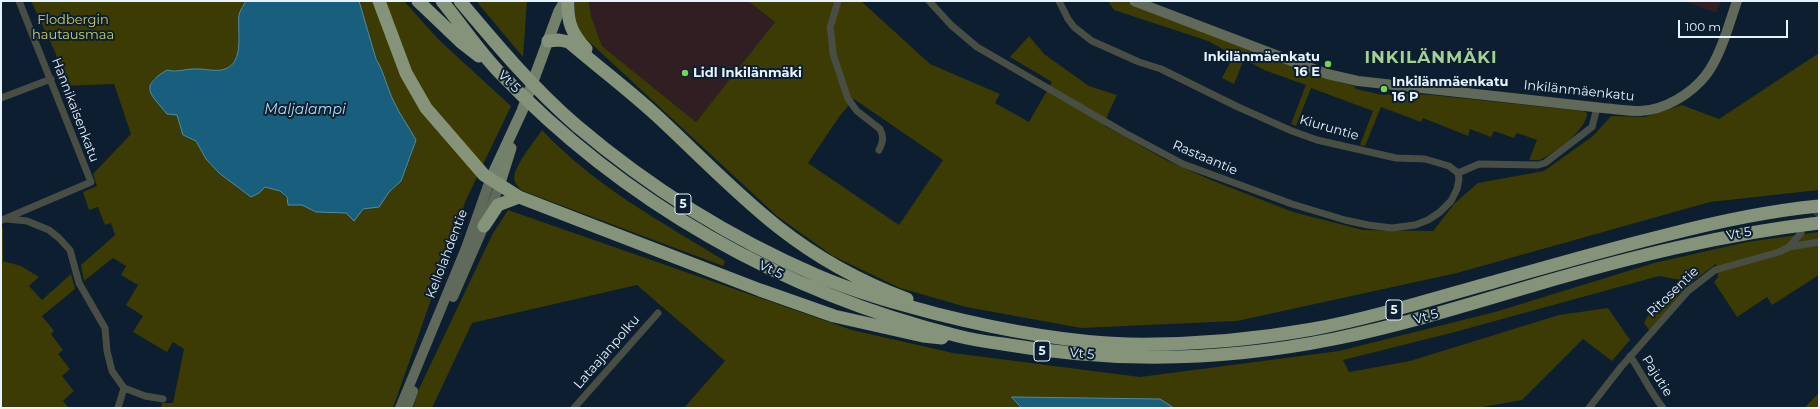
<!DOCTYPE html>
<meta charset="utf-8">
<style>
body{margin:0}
#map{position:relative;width:1820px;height:409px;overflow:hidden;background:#0c1e2f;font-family:Montserrat,sans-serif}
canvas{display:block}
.frame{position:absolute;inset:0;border:2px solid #e7f3ff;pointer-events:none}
.scale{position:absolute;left:1678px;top:20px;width:110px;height:18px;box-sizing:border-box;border:2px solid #e7f3ff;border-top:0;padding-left:5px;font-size:12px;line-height:14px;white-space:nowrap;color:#e7f3ff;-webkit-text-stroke:3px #0c1e2f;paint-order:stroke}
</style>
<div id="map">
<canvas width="1820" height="409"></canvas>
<div class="frame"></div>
<div class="scale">100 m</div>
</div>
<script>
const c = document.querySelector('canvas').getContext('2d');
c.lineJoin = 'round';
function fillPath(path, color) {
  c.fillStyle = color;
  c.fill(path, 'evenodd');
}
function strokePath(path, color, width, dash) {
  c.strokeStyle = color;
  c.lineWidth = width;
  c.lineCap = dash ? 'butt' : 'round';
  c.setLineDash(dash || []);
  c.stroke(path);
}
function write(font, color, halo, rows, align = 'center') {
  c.font = font + ' Montserrat,sans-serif';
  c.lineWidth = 4;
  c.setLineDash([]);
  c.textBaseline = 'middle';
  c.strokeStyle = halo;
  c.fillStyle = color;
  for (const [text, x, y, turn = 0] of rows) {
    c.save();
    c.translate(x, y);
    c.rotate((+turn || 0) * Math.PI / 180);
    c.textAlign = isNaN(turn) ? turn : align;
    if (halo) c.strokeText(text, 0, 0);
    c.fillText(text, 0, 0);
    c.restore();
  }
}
fillPath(new Path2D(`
 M589,1H748L775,22L696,122L602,46L591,16Z
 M1684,1H1721L1716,13Z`), '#301e23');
fillPath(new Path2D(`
 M31,1H246C244,5 240,10 239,15C237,31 245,62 225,69C217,72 206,69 197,69C187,68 177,73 167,70L153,79L150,84L177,115L183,135L196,141L206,159L219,173L259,193L265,187C277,190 286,192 289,205H302L316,212L331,213H346L379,206L389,192L401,181L413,150L383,78L380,66L376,59L359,1H404L439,40L511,106L466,200L393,408H161L162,403H173L184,349L173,342L167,352L133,332L143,316L126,305L138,285L121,275L126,266L113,258L84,281L81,265L115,235L111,223L105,225L98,207L89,210L83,192L97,186L93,174L131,134L114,84L63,86L56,54Z
 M476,1H527L523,57Z
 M575,1H589L591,16L602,46L696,122L775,22L748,1H861L930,64L1000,94L995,103L1029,122L1052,82L1010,57L1029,36L1044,54L1089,86L1117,95L1108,114L1105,126L1166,160L1211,180L1293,212L1363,230L1433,231L1455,203L1478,183L1544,171L1593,136L1611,116L1645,117L1682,105L1719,119L1819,53V190L1710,202L1457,273L1237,321L1081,328L966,307L900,288L833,256L777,216L582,35C575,24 574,13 575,1ZM854,99L943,160L899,225L808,163L839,117Z
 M1108,1H1124L1270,56L1319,77L1354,86L1356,89L1383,95L1399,93L1432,95L1583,111L1587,113C1588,129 1555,152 1542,159C1538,161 1533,160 1529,160L1537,140L1517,133L1514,138L1494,131L1491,137L1470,129L1468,136L1423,118L1421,122L1381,107L1365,146L1360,145L1373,111L1311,88L1296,126L1291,124L1306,85L1264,70L1244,59L1234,84L1222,78L1234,55L1208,41L1114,10Z
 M542,130C594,186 662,222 725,261L723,266L523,191C519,188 514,183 514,178C515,164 535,141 542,130Z
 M508,210L852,330L953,353L1140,377L1339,351L1495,312L1654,263L1747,242L1819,232V275L1772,305L1767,297L1737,317L1714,282L1718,277L1716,264L1693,281L1649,330L1644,323L1651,309L1681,280L1659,276L1455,332L1343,360L1349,372L1410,361L1559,315L1608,308L1630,340L1612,361L1583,339L1522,400L1477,408H1174L1159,399L1013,397L1022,408H684L725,361L637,285L472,323L432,408H413L418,391L492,235Z
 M3,227V261L21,266L39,277L29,286L42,300L71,274L75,289L42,316L54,331L51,334L63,350L58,354L70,369L62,376L74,391L63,401L69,408H1V228Z
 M1819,393V408H1804Z`), '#3b3b03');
const water = new Path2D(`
 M246,1H359L376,59C384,72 387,88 394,102C400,115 409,127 416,140L401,181L389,192L379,207L363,209L354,221L346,213L316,212L302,205H288L287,197L280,191L265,187L259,193L251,197L219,173L206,159L196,141L183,135L177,115L167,114C151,94 138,87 167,70C177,73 187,68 198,69C206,69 217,72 225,69C245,62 237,31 239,15C240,10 244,5 246,1Z
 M1012,397L1160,399L1174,408H1022Z`);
fillPath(water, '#175f7c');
strokePath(water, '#558ba3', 1);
strokePath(new Path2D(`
 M1809,224L1819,212`), '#2d3e4e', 7, [7, 3.5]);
strokePath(new Path2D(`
 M838,1L830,28L831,33L833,54L848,99L857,111L880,129C884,137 883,142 879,150
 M929,1L951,25L977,47L1125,133L1183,164L1292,204L1345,220L1368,225L1392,228L1415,225L1428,220L1440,212L1451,201L1457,189L1459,179L1458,173
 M1059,1L1068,19L1074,27L1092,41L1139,62L1161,69L1238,107L1292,131L1317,140L1396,158L1425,159L1449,166L1458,173L1479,164L1538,165L1545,163L1592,127L1597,108
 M1,98L51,79
 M7,219L27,221L49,230L59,238L70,250L79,283L105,328L107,351L112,371L124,388
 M2,220L91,182L19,1
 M1789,247L1819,242
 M1630,356C1642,373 1650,392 1663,408
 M124,388L145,396L163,399
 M118,408L124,388
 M574,408L658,313
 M1589,408L1621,367L1688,291L1715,270L1779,252L1789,247L1801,233`), '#484e44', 7);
strokePath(new Path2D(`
 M1134,1L1289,60L1327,74L1358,81L1603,108C1615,109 1628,111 1640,111C1665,110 1691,94 1706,75C1721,55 1729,24 1737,1
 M453,297L484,226L499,186
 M400,408L466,248L490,180
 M407,408L413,391`), '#616a5a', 10);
strokePath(new Path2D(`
 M490,180L522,111L559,11L565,1
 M499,186L511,148`), '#73806a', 11);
strokePath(new Path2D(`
 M379,1L406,73L426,108L484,175L519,197L760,290L834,316L923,336L942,338
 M418,1L461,42L479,56
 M442,1C461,24 478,50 499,72C623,202 783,293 958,336C973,340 988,342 1003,344C1112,363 1225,361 1334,339C1403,325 1470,304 1538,284C1631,257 1723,234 1819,223
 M460,1C497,45 533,88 577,126C649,187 730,238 816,275C855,292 896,303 937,314C997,329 1065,342 1128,344C1189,345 1252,340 1313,329C1371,318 1429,300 1486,284C1546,267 1605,250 1666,235C1716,222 1767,211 1819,206
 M568,1C567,22 572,34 586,49
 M548,41L559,40L569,42C598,67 629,90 657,116C697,153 735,193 778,227C816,257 861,282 907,299
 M484,226L498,205L519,197`), '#849379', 13);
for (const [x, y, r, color] of [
 [1328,64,4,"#7ad156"],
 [685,73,4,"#7ad156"],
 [1384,89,4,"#7ad156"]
]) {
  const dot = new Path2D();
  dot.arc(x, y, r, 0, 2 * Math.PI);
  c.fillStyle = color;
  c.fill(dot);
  strokePath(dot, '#0c1e2f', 1.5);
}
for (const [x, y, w] of [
 [683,204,16],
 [1394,310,16],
 [1042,351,16]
]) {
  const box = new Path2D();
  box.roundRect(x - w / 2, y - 10, w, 20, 3);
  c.fillStyle = '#0c1e2f';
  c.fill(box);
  strokePath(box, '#e7f3ff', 1);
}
write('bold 12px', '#e7f3ff', null, [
 ["5",683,204],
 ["5",1394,310],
 ["5",1042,351]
]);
write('13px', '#cdcf62', '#0c1e2f', [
 ["Flodbergin",73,20],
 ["hautausmaa",73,35]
]);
write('bold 13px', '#e7f3ff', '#0c1e2f', [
 ["Inkilänmäenkatu",1320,57,"right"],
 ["16 E",1320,72,"right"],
 ["Lidl Inkilänmäki",693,73],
 ["Inkilänmäenkatu",1392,82],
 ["16 P",1392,97]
], 'left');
write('13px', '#e7f3ff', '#0c1e2f', [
 ["Vt 5",509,82,44],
 ["Inkilänmäenkatu",1579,91,6],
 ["Hannikaisenkatu",75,110,69],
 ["Kiuruntie",1329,128,16],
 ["Rastaantie",1205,158,23],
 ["Vt 5",1739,234,-10],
 ["Kellolahdentie",447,254,-69],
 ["Vt 5",771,270,25],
 ["Ritosentie",1673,292,-44],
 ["Vt 5",1426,317,-16],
 ["Lataajanpolku",607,352,-49],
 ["Vt 5",1082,354,5],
 ["Pajutie",1657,376,58]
]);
write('italic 14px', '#b4dff4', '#0c1e2f', [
 ["Maljalampi",305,110]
]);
c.letterSpacing = '1px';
write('bold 17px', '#a2d192', '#0c1e2f', [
 ["INKILÄNMÄKI",1431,58]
]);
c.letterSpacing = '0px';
</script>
